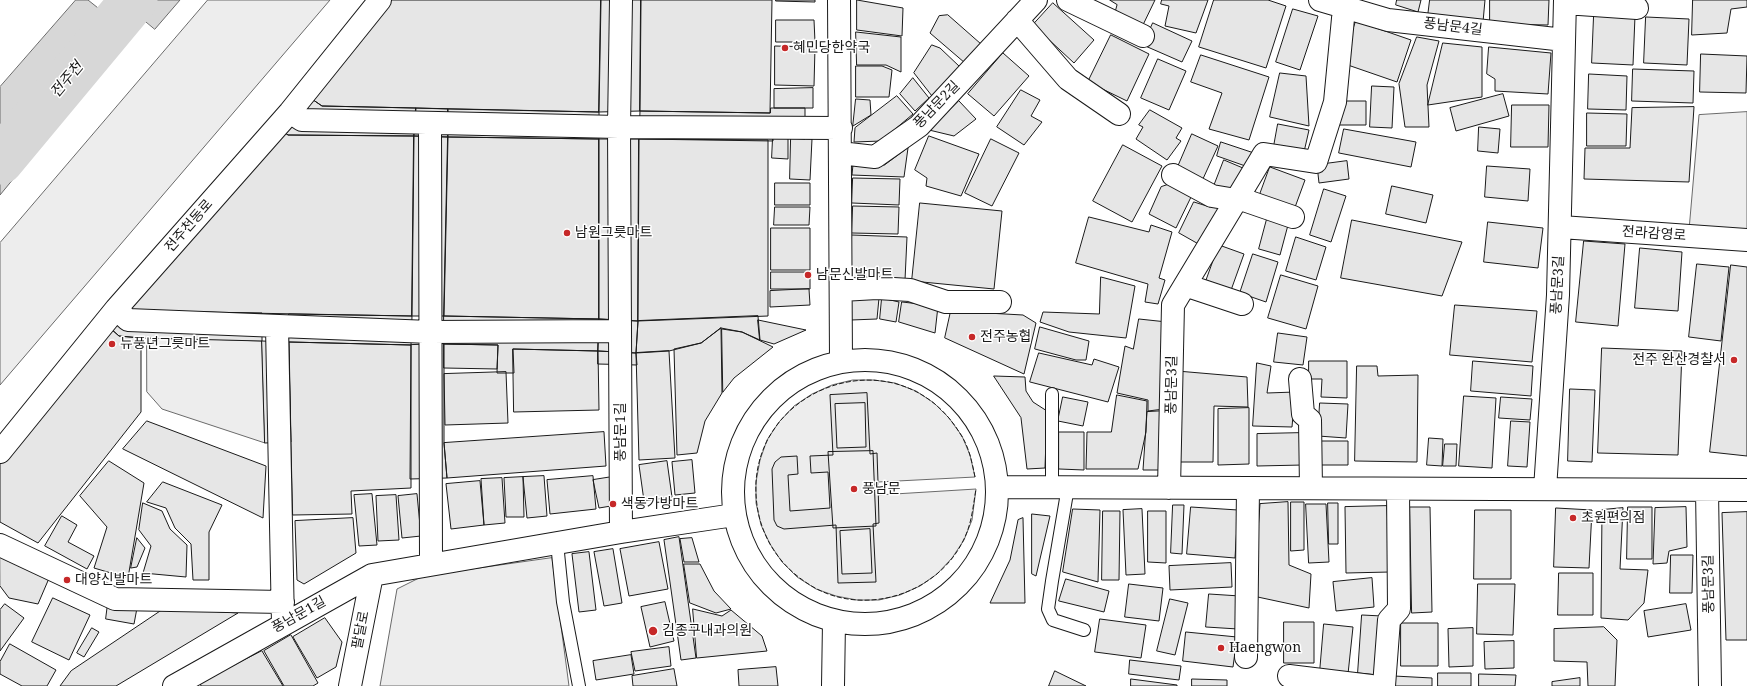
<!DOCTYPE html>
<meta charset="utf-8">
<style>
body{margin:0}
canvas{display:block;background:#fff}
</style>
<canvas width="1747" height="686"></canvas>
<script>
const c = document.querySelector('canvas').getContext('2d');
c.lineJoin = 'round';
function fillPath(path, color) {
  c.fillStyle = color;
  c.fill(path, 'evenodd');
}
function strokePath(path, color, width, dash) {
  c.strokeStyle = color;
  c.lineWidth = width;
  c.lineCap = dash ? 'butt' : 'round';
  c.setLineDash(dash || []);
  c.stroke(path);
}
function write(font, color, halo, rows, align = 'center') {
  c.font = font + ' "Noto Serif","Noto Sans KR",serif';
  c.lineWidth = 3;
  c.setLineDash([]);
  c.textBaseline = 'middle';
  c.strokeStyle = halo;
  c.fillStyle = color;
  for (const [text, x, y, turn = 0] of rows) {
    c.save();
    c.translate(x, y);
    c.rotate((+turn || 0) * Math.PI / 180);
    c.textAlign = isNaN(turn) ? turn : align;
    if (halo) c.strokeText(text, 0, 0);
    c.fillText(text, 0, 0);
    c.restore();
  }
}
const built = new Path2D(`
 M208,0H330L0,385V243Z
 M1747,112V234L1689,230L1699,115Z
 M147,337L262,341L265,443L162,409L147,392Z
 M853,380H874L895,383L916,391L934,403L949,418L962,436L970,455L975,477L878,482V495L976,489L972,520L964,540L952,558L937,574L920,586L900,595L879,600H857L836,596L816,589L797,577L782,562L770,544L761,525L756,503V482L760,460L767,440L779,422L794,406L812,394L832,385Z
 M552,558L569,686H380L397,589L423,576Z`);
fillPath(built, '#ededed');
strokePath(built, '#6a6a6a', 1);
const water = new Path2D(`
 M76,0H88L132,35L0,195V87Z
 M120,0H180L155,29Z`);
fillPath(water, '#d7d7d7');
strokePath(water, '#6a6a6a', 1);
strokePath(new Path2D(`
 M0,161L134,0`), '#d7d7d7', 47);
const building = new Path2D(`
 M387,0H601L599,112L322,106L309,97Z
 M601,0H641L640,111L599,112Z
 M641,0H772L770,113L640,111Z
 M776,0H815V2L776,1Z
 M857,0L903,8L902,36L857,30Z
 M1110,0H1155L1141,29L1114,16L1117,5Z
 M1162,0H1208L1196,33L1165,26L1169,6L1161,4Z
 M1214,0H1268L1286,6L1266,68L1199,47Z
 M1397,0H1421L1418,12L1396,5Z
 M1430,0H1485L1483,22L1428,16Z
 M1490,0H1549L1548,25L1490,24Z
 M1693,0H1747V7L1731,9L1727,33L1692,35Z
 M1053,3L1094,40L1074,63L1033,25Z
 M1293,9L1318,16L1300,70L1276,62Z
 M948,15L981,44L965,63L930,33L939,16Z
 M1594,15L1635,16L1633,65L1592,63Z
 M1646,17L1689,19L1687,65L1644,63Z
 M776,20H814L815,42H776Z
 M1356,21L1411,40L1397,82L1342,63Z
 M1153,23L1192,41L1182,62L1143,45Z
 M856,32L901,37V72L886,65H857Z
 M1111,35L1149,54L1127,101L1088,82Z
 M1417,37L1439,41L1427,85L1429,127H1405L1399,84Z
 M1443,43L1482,47V97L1428,105Z
 M932,45L940,48L960,67L932,96L914,73Z
 M775,46L815,47L814,86L775,85Z
 M1489,47L1551,53L1548,94L1495,91V79L1487,74Z
 M1003,53L1029,76L994,116L968,94Z
 M1701,54L1747,56L1746,93L1700,92Z
 M1201,55L1269,77L1249,140L1209,129L1222,93L1191,82Z
 M1158,59L1186,71L1169,110L1141,98Z
 M856,66H882L892,70L889,97H856Z
 M1633,69L1694,71L1693,103L1632,101Z
 M1280,73L1306,76L1309,126L1270,117Z
 M1589,74L1627,76L1626,110L1588,109Z
 M913,78L929,98L915,111L900,94Z
 M1372,86L1394,87L1392,128L1370,127Z
 M813,88V108H774V89Z
 M1021,90L1040,100L1031,116L1042,122L1024,145L997,127Z
 M1503,94L1509,116L1456,131L1450,108Z
 M897,96L913,114L881,141L854,142L855,128Z
 M309,97L322,106L416,108L414,136L288,135L280,129Z
 M856,99L870,100L871,115L853,126Z
 M959,101L976,119L954,136L929,130Z
 M1338,101H1366V125H1338Z
 M1512,105H1549L1548,147H1511Z
 M1694,107L1689,182L1584,179L1585,148H1630L1632,108Z
 M416,108L448,109V137L414,136Z
 M771,108H805V139L773,137V141L639,139L640,111L770,113Z
 M448,109L599,112V139L448,137Z
 M1150,110L1182,128L1176,138L1181,141L1167,160L1136,139L1143,127L1139,125Z
 M1587,113L1627,114L1626,146H1587Z
 M1278,124L1309,130L1304,152L1274,146Z
 M1479,127L1500,129L1498,153L1478,151Z
 M280,129L288,135L414,136L412,316L134,311L129,306Z
 M1344,129L1416,142L1411,167L1339,153Z
 M1192,134L1218,146L1202,181L1177,169Z
 M414,136L448,137L444,316H412Z
 M929,136L979,154L961,196L926,186L927,178L915,170Z
 M448,137L599,139V319L444,316Z
 M773,137L788,138V159L772,158Z
 M791,138L812,139L810,180L790,179Z
 M599,139H639L638,321L599,319Z
 M639,139L768,140V316L638,321Z
 M991,139L1019,153L992,206L965,193Z
 M1221,142L1260,155L1251,168L1217,156Z
 M1123,145L1162,166L1132,222L1093,201Z
 M908,148L904,177L852,175L853,164L884,165Z
 M1224,160L1250,171L1237,194L1214,186Z
 M1347,161L1349,179L1319,183L1317,165Z
 M1487,166L1530,169L1528,201L1485,197Z
 M1270,167L1305,180L1294,210L1259,197Z
 M853,178L900,179L899,205L852,203Z
 M775,183H810V205H775Z
 M1170,184L1192,195L1176,228L1149,214L1161,187Z
 M1392,186L1433,195L1426,223L1386,214Z
 M1324,189L1346,196L1331,242L1310,235Z
 M1194,202L1210,207L1215,203L1225,209L1202,246L1179,233Z
 M920,203L1002,211L994,289L912,281Z
 M853,206L899,207L898,234L852,233Z
 M775,207H810L809,225H774Z
 M1089,217L1149,232L1151,225L1172,232L1159,278L1165,280L1158,304L1145,302L1148,284L1076,263Z
 M1267,219L1288,225L1280,255L1259,249Z
 M1352,220L1462,242L1442,296L1341,278Z
 M1488,222L1543,228L1538,268L1484,262Z
 M771,228H810V270H771Z
 M852,235L907,237L905,280L851,278Z
 M1296,237L1326,247L1316,280L1286,271Z
 M1584,241L1625,244L1618,326L1576,322Z
 M1219,245L1244,254L1230,293L1205,284Z
 M1640,248L1682,252L1678,311L1635,308Z
 M1253,254L1278,262L1266,302L1240,293Z
 M1697,264L1729,267L1721,341L1689,337Z
 M1731,265L1747,267V456L1710,452Z
 M771,272H810V289H771Z
 M1281,275L1318,286L1306,329L1268,318Z
 M1101,277L1135,286L1126,338L1069,332L1040,322L1043,312L1099,314Z
 M809,289L810,305L770,307V291Z
 M879,298L877,319L851,320V301Z
 M882,298L899,302L896,322L880,319Z
 M902,302L938,306L935,333L899,322Z
 M1455,305L1537,311L1532,362L1450,355Z
 M134,311L262,313V341L141,338L119,336L110,328Z
 M951,311L1023,315L1036,323L1024,374L945,338Z
 M289,314L412,316L411,345L289,342Z
 M444,316L599,319L598,351L513,349L514,373H497L498,345L444,344Z
 M758,316L760,340L742,332L721,328L701,343L669,351L636,353L638,321Z
 M599,319L638,321L636,353L598,351Z
 M1139,319L1167,322L1164,409L1148,411V400L1117,393L1125,346L1133,349Z
 M758,320L806,330L774,344L760,340Z
 M1040,327L1089,341L1086,360H1076L1035,349Z
 M110,328L119,336L141,338V412L38,543L0,522V461Z
 M721,328L722,393L705,421L697,453L677,455L674,349L701,343Z
 M722,329L742,332L773,347L734,378L723,392Z
 M1278,333L1307,337L1303,365L1274,362Z
 M262,341L289,342L291,442L265,443Z
 M289,342L411,345V488L351,491L352,514L293,515Z
 M444,344L498,345L497,369L444,368Z
 M444,344V443L447,478L410,479L411,345Z
 M1602,348L1682,351L1678,455L1598,453Z
 M513,349L598,351L599,410L514,412Z
 M598,351L636,353L637,365L598,364Z
 M669,351L675,458L639,460L636,353Z
 M1039,353L1092,365L1094,359L1119,367L1108,402L1030,382Z
 M1309,361H1347V398L1321,397L1322,379H1309Z
 M1473,361L1533,366L1531,396L1471,391Z
 M1257,363L1271,366L1267,393L1295,392L1292,427L1253,426Z
 M1357,366H1377L1378,376L1418,375L1417,462L1355,461Z
 M1177,371L1247,377L1248,407L1214,406L1213,462H1176Z
 M506,372L508,423L445,425L444,374Z
 M994,376L1025,377L1026,391L1033,402L1047,411L1045,468L1027,469L1021,418Z
 M1570,389L1595,390L1592,462L1568,461Z
 M867,393L870,454L877,453L878,482L879,523L873,524L876,582L838,583L836,525L784,529L777,526L774,520L772,469L775,462L781,457L797,456L798,474L788,475L790,511L830,508L828,472L811,473L810,456L833,455L830,395Z
 M1117,395L1147,401L1146,432L1138,469H1086L1087,432H1111Z
 M1464,396L1496,398L1492,468L1459,466Z
 M1063,397L1088,402L1083,426L1058,421Z
 M1501,397L1532,399L1530,420L1499,418Z
 M865,403L866,447L837,448L835,404Z
 M1320,403L1348,404L1346,438L1318,436Z
 M1249,408V464L1218,465V409Z
 M1165,411L1163,470H1143L1147,412Z
 M147,421L266,466L263,518L123,449Z
 M1511,421L1530,422L1527,467L1508,466Z
 M604,432L606,466L447,478L444,443Z
 M1059,432H1084V470L1059,469Z
 M1302,433L1303,465L1257,466V434Z
 M1429,438L1443,439L1442,466L1427,465Z
 M1318,441H1348V465H1318Z
 M1445,444H1457L1456,466H1443Z
 M873,451L876,526L833,528L828,452Z
 M692,460L695,493L675,495L672,462Z
 M109,461L144,483L128,578L94,568L107,527L80,496Z
 M667,461L672,497L644,501L639,465Z
 M544,476L547,516L527,518L523,477Z
 M593,476L596,509L550,514L547,480Z
 M523,477L524,517H506L504,478Z
 M612,477L617,505L599,508L593,480Z
 M502,478L505,523L484,525L481,479Z
 M480,481L484,525L451,529L446,484Z
 M163,482L222,505L209,532V580H193L191,544L175,528L166,508L147,502Z
 M372,494L377,545L359,546L354,495Z
 M417,494L421,536L402,538L398,496Z
 M396,495L399,540L378,541L376,496Z
 M1288,502L1289,565L1311,574L1309,608L1253,596L1260,504Z
 M1291,502H1304V550L1291,551Z
 M143,503L162,511L170,529L187,545L186,577L143,573L151,546L139,530Z
 M1328,503H1338V544H1329Z
 M1306,504H1326L1329,562L1309,563Z
 M1173,505H1184L1182,554L1171,553Z
 M1387,506L1390,572L1346,573L1345,507Z
 M1191,507L1238,510L1235,558L1187,554Z
 M1410,507H1430L1432,612L1412,613Z
 M1628,507H1652V559H1627Z
 M1686,507L1687,547L1669,551L1667,563L1653,564L1655,508Z
 M1556,508L1592,510L1589,568L1554,567Z
 M1623,508L1620,569L1648,570L1644,603L1628,620L1601,618L1602,510Z
 M1073,509L1100,510L1098,582L1063,572Z
 M1142,509L1145,574L1126,575L1123,510Z
 M1475,510H1511V579H1474Z
 M1103,511H1120L1119,580H1102Z
 M1148,511H1166V563L1148,562Z
 M1747,512V640H1726L1722,513Z
 M1032,514L1050,516L1036,576L1032,574Z
 M62,516L77,525L68,542L94,556L87,569L45,546Z
 M353,518L356,553L304,584L297,580L295,521Z
 M1023,518L1025,603H990L1010,560L1018,520Z
 M870,529L872,573L842,574L840,531Z
 M679,537L696,658L681,660L664,540Z
 M137,538L145,548L137,567L131,568Z
 M692,538L699,562H684L680,539Z
 M659,542L668,589L629,596L620,549Z
 M613,549L622,603L604,606L594,552Z
 M589,552L596,610L579,612L572,554Z
 M0,554L50,576L38,604L9,598L0,586Z
 M1671,555H1693L1692,593H1670Z
 M1231,563L1232,587L1170,590L1169,566Z
 M684,564H700L714,591L731,609L716,613L690,603Z
 M1559,573H1593V615H1558Z
 M1372,578L1374,607L1336,611L1333,582Z
 M1066,579L1109,591L1104,612L1059,601Z
 M1129,584L1163,588L1159,621L1125,617Z
 M1478,584H1515L1513,635L1477,634Z
 M1209,594L1240,596L1238,629L1206,627Z
 M53,598L90,615L69,660L32,642Z
 M1170,599L1188,603L1175,655L1157,651Z
 M665,602L674,641L650,647L641,607Z
 M108,603L137,608L134,624L106,619Z
 M5,604L24,618L0,651V610Z
 M1686,604L1691,630L1648,637L1644,611Z
 M165,608L238,613L116,686H60L71,671Z
 M693,609L722,616L731,610L762,636L767,651L697,658Z
 M1362,615L1382,616L1378,675L1358,673Z
 M325,618L342,642L336,667L317,678L293,637Z
 M1100,619L1146,625L1141,658L1095,652Z
 M1284,622H1314V663H1284Z
 M1401,623H1438V666H1401Z
 M1324,624L1353,627L1348,674L1320,672Z
 M1604,627L1617,640L1615,686H1588L1587,662L1554,661V629Z
 M92,628L99,632L84,657L77,653Z
 M1473,628V666L1449,667L1448,629Z
 M1186,632L1237,637L1233,667L1183,661Z
 M291,635L318,683L313,686H284L264,651Z
 M1514,641V668L1485,669L1484,642Z
 M10,644L56,670L47,686H22L0,674V662Z
 M669,647L671,666L635,671L631,652Z
 M262,651L283,686H201L200,683Z
 M631,655L634,674L596,680L593,661Z
 M1130,660L1181,666L1179,680L1129,674Z
 M776,667L778,686H739L738,670Z
 M674,669L677,686H633L632,676Z
 M1055,671L1086,686H1049Z
 M1438,673H1471V686H1438Z
 M1479,674L1516,675L1515,686H1479Z
 M1394,676L1432,678V686H1393Z
 M1580,678V686H1552V682Z
 M1131,679L1177,685V686H1131Z
 M1192,679L1227,680V686H1192Z`);
fillPath(building, '#e6e6e6');
strokePath(building, '#1a1a1a', 1);
const service = new Path2D(`
 M1052,487V394
 M1068,487L1052,581L1048,609L1053,620L1084,630
 M557,543L563,602L579,686`);
const minor = new Path2D(`
 M621,0L619,127L621,532
 M839,0L841,360
 M1068,0L1143,36
 M1320,0L1388,20L1564,40
 M1565,3L1637,8
 M1017,20L1068,79L1119,114
 M290,112L302,120L619,127L841,128
 M430,124L431,564
 M840,153L875,157L919,126L1036,0
 M1173,175L1212,196L1236,200
 M1238,198L1293,217
 M1561,227L1747,240
 M1185,285L1242,304
 M841,290L877,288L910,290L946,302H1000
 M116,309L128,320L430,332L620,331
 M277,327L283,624
 M733 492a132 132 0 1 1 264 0a132 132 0 1 1-264 0Z
 M1300,379L1303,414L1310,420L1311,488
 M0,452L116,309L290,112L380,0
 M998,487L1747,490
 M1169,488L1173,305L1264,154L1316,162L1335,102L1344,8
 M1545,489L1558,295L1565,0
 M1707,490L1710,686
 M0,545L115,599L283,602
 M1246,657L1248,488
 M1289,676L1371,686
 M174,686L372,575L621,532L734,515
 M350,686L372,575
 M833,686L834,622
 M1384,686L1389,620L1399,609L1398,489`);
strokePath(service, '#1a1a1a', 14);
strokePath(minor, '#1a1a1a', 24);
strokePath(service, '#fff', 12);
strokePath(minor, '#fff', 22);
strokePath(new Path2D(`
 M975,477C972,462 969,447 961,435C896,326 731,393 759,516C766,545 784,569 810,585C862,618 938,595 964,539C972,523 973,506 976,489`), '#1a1a1a', 1, [5, 2]);
for (const [x, y, r, color] of [
 [785,48,4,"#c62828"],
 [567,233,4,"#c62828"],
 [808,275,4,"#c62828"],
 [972,337,4,"#c62828"],
 [112,344,4,"#c62828"],
 [1734,360,4,"#c62828"],
 [854,489,4,"#c62828"],
 [613,504,4,"#c62828"],
 [1573,518,4,"#c62828"],
 [67,580,4,"#c62828"],
 [653,631,5,"#c62828"],
 [1221,648,4,"#c62828"]
]) {
  const dot = new Path2D();
  dot.arc(x, y, r, 0, 2 * Math.PI);
  c.fillStyle = color;
  c.fill(dot);
  strokePath(dot, '#fff', 1.5);
}
write('14px', '#1a1a1a', '#fff', [
 ["풍남문4길",1453,27,7],
 ["풍남문2길",937,105,-46],
 ["전주천동로",189,226,-49],
 ["전라감영로",1654,234,4],
 ["풍남문3길",1558,285,-87],
 ["풍남문3길",1172,385,-89],
 ["풍남문1길",621,432,-90],
 ["풍남문3길",1709,584,-91],
 ["풍남문1길",299,615,-29],
 ["팔달로",361,630,-79]
]);
write('14px', '#1a1a1a', '#fff', [
 ["혜민당한약국",793,48],
 ["남원그릇마트",575,233],
 ["남문신발마트",816,275],
 ["전주농협",980,337],
 ["뉴풍년그릇마트",120,344],
 ["전주 완산경찰서",1726,360,"right"],
 ["풍남문",862,489],
 ["색동가방마트",621,504],
 ["초원편의점",1581,518],
 ["대양신발마트",75,580],
 ["김종구내과의원",662,631],
 ["Haengwon",1229,648]
], 'left');
write('italic 15px', '#1a1a1a', '#fff', [
 ["전주천",67,80,-50]
]);
</script>
